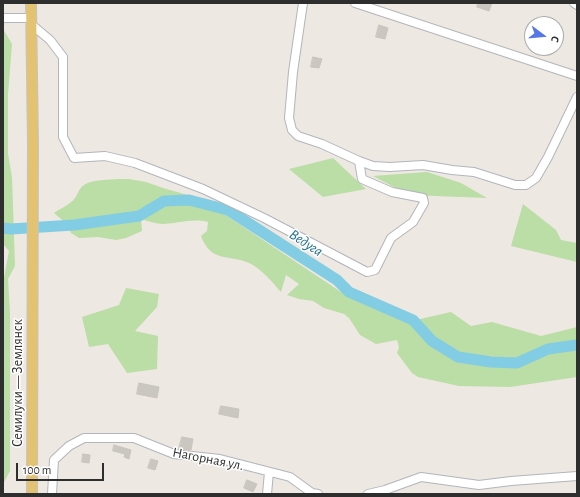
<!DOCTYPE html>
<meta charset="utf-8">
<style>
body{margin:0}
#map{position:relative;width:580px;height:497px;overflow:hidden;background:#ede8e2;font-family:"Alegreya Sans",sans-serif}
canvas{display:block}
.frame{position:absolute;inset:0;border:4px solid #2e2e2e;pointer-events:none}
.north{position:absolute;left:524px;top:16px;width:40px;height:40px;box-sizing:border-box;background:#fff;border:1px solid #ababab;border-radius:50%;rotate:106deg;font-size:11px;font-weight:700;line-height:16px;text-align:center;color:#2e2e2e}
.north::after{content:'';display:block;margin:auto;width:14px;height:18px;background:#5677e7;clip-path:polygon(50% 0,100% 100%,50% 72%,0 100%)}
.scale{position:absolute;left:16px;top:463px;width:88px;height:18px;box-sizing:border-box;border:2px solid #2e2e2e;border-top:0;padding-left:5px;font-size:12px;line-height:14px;white-space:nowrap;color:#2e2e2e;-webkit-text-stroke:3px #fff;paint-order:stroke}
</style>
<div id="map">
<canvas width="580" height="497"></canvas>
<div class="frame"></div>
<div class="north">С</div>
<div class="scale">100 m</div>
</div>
<script>
const c = document.querySelector('canvas').getContext('2d');
c.lineJoin = 'round';
function fillPath(path, color) {
  c.fillStyle = color;
  c.fill(path, 'evenodd');
}
function strokePath(path, color, width, dash) {
  c.strokeStyle = color;
  c.lineWidth = width;
  c.lineCap = dash ? 'butt' : 'round';
  c.setLineDash(dash || []);
  c.stroke(path);
}
function write(font, color, halo, rows, align = 'center') {
  c.font = font + ' "Alegreya Sans",sans-serif';
  c.lineWidth = 3;
  c.setLineDash([]);
  c.textBaseline = 'middle';
  c.strokeStyle = halo;
  c.fillStyle = color;
  for (const [text, x, y, turn = 0] of rows) {
    c.save();
    c.translate(x, y);
    c.rotate((+turn || 0) * Math.PI / 180);
    c.textAlign = isNaN(turn) ? turn : align;
    if (halo) c.strokeText(text, 0, 0);
    c.fillText(text, 0, 0);
    c.restore();
  }
}
fillPath(new Path2D(`
 M3,29L12,44L8,94V154L12,177L15,266L8,279L10,313V471L3,484V283L9,251L3,244Z
 M333,158L366,189L323,197L289,169Z
 M427,172L461,183L487,198L409,195L373,176Z
 M119,179H129L146,182L163,188L184,194L224,214L347,296L407,322L451,312L471,326L492,322L541,336L577,327V377L510,387L459,386L418,377L412,373L397,353L399,347L397,340L376,344L360,335L349,318L344,314L324,308L313,301L299,299L287,295L299,284L286,275L281,292C272,282 262,269 249,263C228,254 211,263 201,236L207,231L208,222C193,218 179,223 163,224C156,224 148,221 141,219L142,231L126,238L116,240L98,237L79,238L71,233L68,225L54,213C61,208 70,205 75,198C78,194 79,188 84,185C93,179 109,180 119,179Z
 M523,204L556,230L561,240L577,243V262L511,246Z
 M126,288L159,294L157,307L135,331L158,336L157,369L127,373L108,344L89,347L82,317L119,305Z`), '#bbdda6');
strokePath(new Path2D(`
 M3,228L11,229L74,225L139,216L164,201L189,200L228,210L337,280L349,292L413,320L432,341L458,357L491,362L517,363L548,349L577,345`), '#82cde3', 11);
const building = new Path2D(`
 M478,3H492L489,11L477,7Z
 M379,25L388,28L385,39L376,37Z
 M313,57L322,59L319,68L311,67Z
 M139,383L159,387L157,398L137,394Z
 M221,406L239,409L238,418L219,414Z
 M182,437L193,439L191,450L179,449Z
 M114,445L131,450L129,459L124,457L125,454L113,451Z
 M83,454L90,455L89,463L82,462Z
 M151,459L158,461L155,470L148,468Z
 M247,480L257,484L253,492L244,488Z`);
fillPath(building, '#cac6c0');
strokePath(building, '#c9c4bc', 1);
const minor = new Path2D(`
 M303,3L293,72L289,118L292,130L298,136L322,144L359,161L373,166L390,167L423,165L452,170L474,172L515,185H526L536,178L548,157L577,97
 M355,3L577,76
 M574,3L577,5
 M3,18H31
 M31,24L50,40L63,57V137L74,158L105,156L135,163L203,189L264,218L367,272L375,270L391,238L413,222L424,203L423,198L392,192L362,179L359,161
 M52,494L54,460L69,446L84,438H134L174,454L220,459L290,477L312,493L318,494
 M267,494L269,472
 M368,494L385,490L421,477L479,485L511,481L577,476`);
const major = new Path2D(`
 M31,3L33,144L32,494`);
strokePath(minor, '#b3b5bc', 10);
strokePath(major, '#c4c4c4', 12);
strokePath(minor, '#fff', 8);
strokePath(major, '#e3c372', 10);
write('14px', '#2e2e2e', '#fff', [
 ["Семилуки — Землянск",18,383,-90],
 ["Нагорная ул.",208,459,11]
]);
write('italic 15px', '#1d7093', '#fff', [
 ["Ведуга",306,243,33]
]);
</script>
